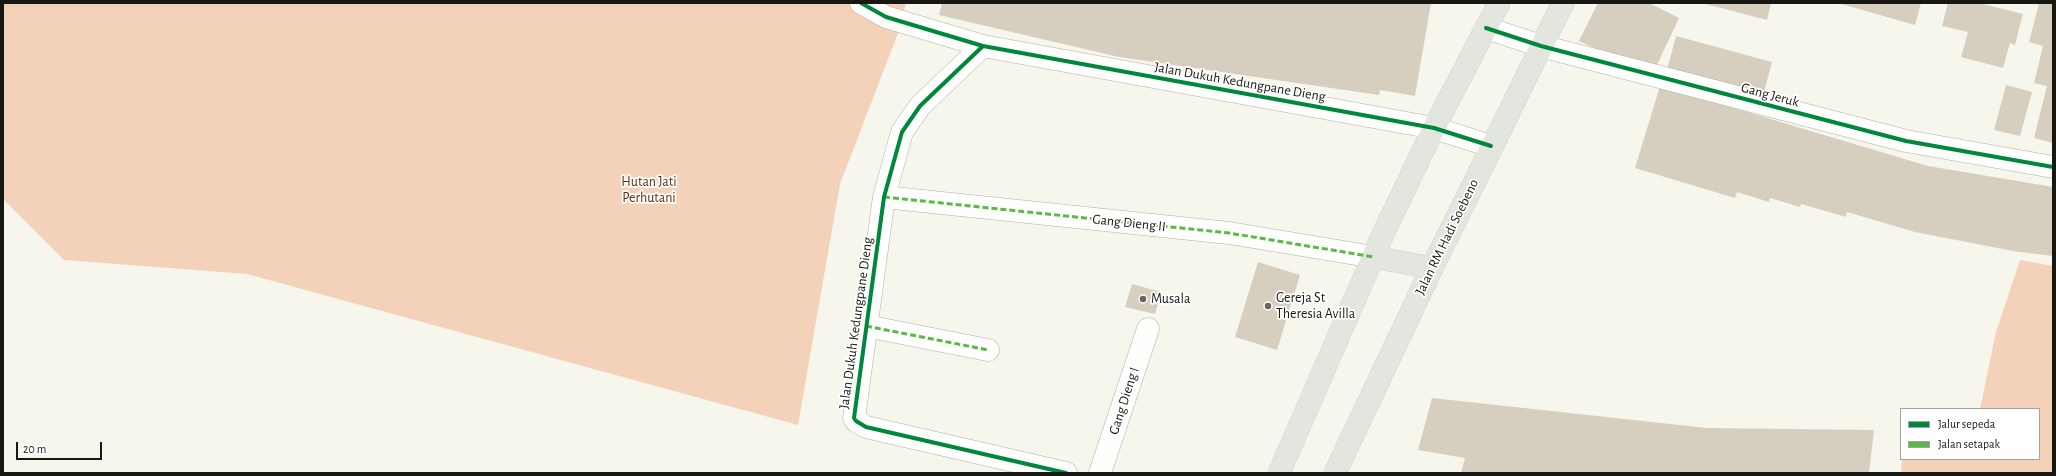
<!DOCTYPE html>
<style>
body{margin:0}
#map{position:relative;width:2056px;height:476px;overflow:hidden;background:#f6f6ed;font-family:"Alegreya Sans",sans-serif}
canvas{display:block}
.frame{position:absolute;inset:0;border:4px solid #181812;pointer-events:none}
.legend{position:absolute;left:1900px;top:408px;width:140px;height:52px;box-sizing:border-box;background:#fff;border:1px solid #a3a3a0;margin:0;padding:5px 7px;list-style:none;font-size:12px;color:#181812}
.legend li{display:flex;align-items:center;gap:8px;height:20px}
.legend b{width:20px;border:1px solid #a3a3a0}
.scale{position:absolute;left:16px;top:442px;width:86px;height:18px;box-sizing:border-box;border:2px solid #181812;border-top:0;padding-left:5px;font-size:12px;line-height:14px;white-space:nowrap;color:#181812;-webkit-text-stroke:3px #fff;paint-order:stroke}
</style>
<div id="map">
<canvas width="2056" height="476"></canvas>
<div class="frame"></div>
<ul class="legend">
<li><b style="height:5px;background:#00873e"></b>Jalur sepeda</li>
<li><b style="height:5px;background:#58b947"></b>Jalan setapak</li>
</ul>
<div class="scale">20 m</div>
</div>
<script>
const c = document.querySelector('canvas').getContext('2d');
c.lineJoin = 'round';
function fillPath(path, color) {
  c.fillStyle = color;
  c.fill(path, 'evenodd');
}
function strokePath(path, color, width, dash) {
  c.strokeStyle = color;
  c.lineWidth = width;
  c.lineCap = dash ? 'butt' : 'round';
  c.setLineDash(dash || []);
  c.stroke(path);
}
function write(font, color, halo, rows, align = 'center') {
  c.font = font + ' "Alegreya Sans",sans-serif';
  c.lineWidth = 3.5;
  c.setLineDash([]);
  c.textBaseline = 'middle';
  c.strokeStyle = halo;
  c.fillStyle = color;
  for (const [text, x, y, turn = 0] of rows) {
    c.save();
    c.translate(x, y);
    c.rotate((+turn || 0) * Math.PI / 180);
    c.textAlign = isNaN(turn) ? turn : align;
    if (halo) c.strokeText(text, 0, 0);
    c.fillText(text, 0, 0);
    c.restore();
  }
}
fillPath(new Path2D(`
 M3,3H906L900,28L840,184L798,425L247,274L64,260L3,199Z
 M2020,260L2053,266V473H1901L1902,459H2039V409H1980L1996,332Z`), '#f4d2ba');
fillPath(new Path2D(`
 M942,3H1431L1415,96L1380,90L1379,95L1119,57L939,15Z
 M1598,3H1649L1679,18L1656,67L1594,48L1579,41Z
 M1702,3H1771L1767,20Z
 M1838,3H1921L1915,25Z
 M1948,3H1979L2023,14L2015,45L2010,43L2003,68L1961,57L1968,32L1942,26Z
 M2039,3H2053V143L2034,138L2047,86L2034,83L2043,46L2029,42Z
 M1676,36L1772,62L1763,96L1667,70Z
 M2006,85L2032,92L2020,136L1994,130Z
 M1660,86L1928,166L2053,187V256L2013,251L1915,232L1847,212L1846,217L1801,204L1800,207L1770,198L1769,202L1737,192L1735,198L1635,168Z
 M1258,262L1300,275L1277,350L1235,337Z
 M1132,284L1161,292L1155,314L1125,307Z
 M1432,398L1707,428L1874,430L1869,473H1461L1465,458L1418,450Z`), '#d6cfc0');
const minor = new Path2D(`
 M861,3L886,17L983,46L1434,128L1491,146
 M1486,28L1541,46L1906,141L2053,167
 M983,46L920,106L902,132L884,197L854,418L856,421L866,427L1066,473
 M884,197L1229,233L1374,257
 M866,326L988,350
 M1100,473L1148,329`);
const major = new Path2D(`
 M1374,257L1432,268
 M1279,473L1384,232L1434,128L1499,3
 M1335,473L1432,268L1563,3`);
strokePath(minor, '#b0b0a9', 23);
strokePath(major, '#d2d2ce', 23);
strokePath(minor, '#fefefc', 22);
strokePath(major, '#e2e6de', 22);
strokePath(new Path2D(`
 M884,197L1229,233L1374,257
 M866,326L988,350`), '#58b947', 3, [6, 3]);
strokePath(new Path2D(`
 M861,3L886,17L983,46L1434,128L1491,146
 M1486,28L1541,46L1906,141L2053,167
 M983,46L920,106L902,132L884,197L854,418L856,421L866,427L1066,473`), '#00873e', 4);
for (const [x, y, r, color] of [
 [1143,299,4,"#66665f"],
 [1268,306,4,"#66665f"]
]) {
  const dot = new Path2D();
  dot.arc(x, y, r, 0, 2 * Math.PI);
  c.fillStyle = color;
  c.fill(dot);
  strokePath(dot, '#fff', 1.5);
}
write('14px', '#181812', '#fff', [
 ["Jalan Dukuh Kedungpane Dieng",1240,82,10],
 ["Gang Jeruk",1770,95,15],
 ["Gang Dieng II",1129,223,6],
 ["Jalan RM Hadi Soebeno",1447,237,-64],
 ["Jalan Dukuh Kedungpane Dieng",856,323,-82],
 ["Gang Dieng I",1124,401,-72]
]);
write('14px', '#652e04', '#fff', [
 ["Hutan Jati",649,182],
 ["Perhutani",649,198]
]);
write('14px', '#181812', '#fff', [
 ["Gereja St",1276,298],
 ["Theresia Avilla",1276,314],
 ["Musala",1151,299]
], 'left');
</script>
